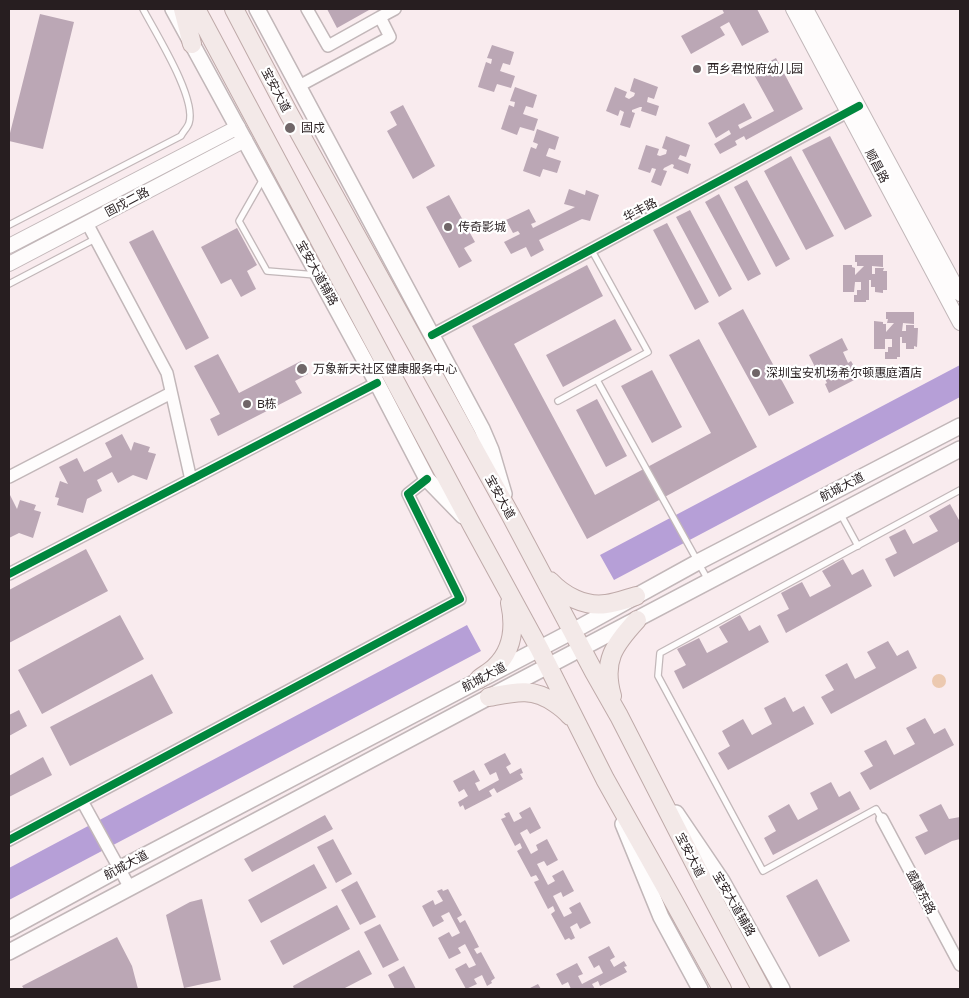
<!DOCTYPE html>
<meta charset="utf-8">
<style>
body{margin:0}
#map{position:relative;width:969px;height:998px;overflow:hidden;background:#f9ebee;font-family:Commissioner,sans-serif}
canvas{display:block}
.frame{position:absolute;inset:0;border:10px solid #271e20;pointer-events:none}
</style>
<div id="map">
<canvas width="969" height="998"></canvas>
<div class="frame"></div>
</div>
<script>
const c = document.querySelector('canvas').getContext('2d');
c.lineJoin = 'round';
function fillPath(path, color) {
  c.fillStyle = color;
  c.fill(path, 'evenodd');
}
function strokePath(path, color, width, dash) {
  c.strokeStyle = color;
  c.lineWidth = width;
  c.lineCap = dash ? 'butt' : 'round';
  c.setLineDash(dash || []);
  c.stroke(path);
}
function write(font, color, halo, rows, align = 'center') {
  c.font = font + ' Commissioner,"Noto Sans SC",sans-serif';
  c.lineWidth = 4.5;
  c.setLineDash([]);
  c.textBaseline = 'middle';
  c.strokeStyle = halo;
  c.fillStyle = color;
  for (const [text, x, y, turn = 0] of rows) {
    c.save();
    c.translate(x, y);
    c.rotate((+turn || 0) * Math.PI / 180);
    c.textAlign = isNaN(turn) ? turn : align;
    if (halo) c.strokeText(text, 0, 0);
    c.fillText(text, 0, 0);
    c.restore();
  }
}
fillPath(new Path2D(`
 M932 681a7 7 0 1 1 14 0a7 7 0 1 1-14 0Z`), '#ecc9b0');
fillPath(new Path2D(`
 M960,365V397L614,580L600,555Z
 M467,625L481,651L9,900V868Z`), '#b69fd7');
fillPath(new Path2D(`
 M327,9H369V10L337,28Z
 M722,9H757L769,32L742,46L729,22L720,27L725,35L691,54L681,36L724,13Z
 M40,14L74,22L43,149L9,141V137Z
 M492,45L514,52L510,65L503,63L500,71L515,76L511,88L497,84L494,92L478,87L486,62L491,64L492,59L487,58Z
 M776,58L803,109L746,140L744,136L735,141L737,145L720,154L714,144L731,134L729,130L716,138L708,123L744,103L752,118L738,125L740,129L774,111L752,71Z
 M634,78L658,87L654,99L648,97L647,102L659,106L656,116L641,111L642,107H640L632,110V112L635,113L630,128L620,125L624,112L620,110L618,116L606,111L615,87L627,92L625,97L629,99L634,96L635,93L630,91Z
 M515,87L537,95L533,108L526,106L523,114L538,119L534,131L520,127L517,135L501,129L509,105L514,107L515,102L510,101Z
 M403,105L435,166L413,179L387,131L397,125L390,112Z
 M537,129L559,137L555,150L549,148L546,156L561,161L557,173L543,169L540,177L523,171L531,147L536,149L538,144L533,142Z
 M666,136L690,145L686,157L680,155L678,159L691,164L688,174L673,168L674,165L672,164L664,168L663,170L667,171L661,186L651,182L656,169L652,168L650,173L638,169L646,145L659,149L657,155L660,156L666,154L667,150L662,148Z
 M830,136L872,216L845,230L802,150Z
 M791,156L834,236L806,250L764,171Z
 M747,180L790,259L776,267L734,187Z
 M569,189L585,195L586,190L599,195L590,221L582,219L539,240L544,250L531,257L526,247L511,254L504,242L520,234L518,231L513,233L506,220L529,209L536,222L531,224L533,228L575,207L564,204Z
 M719,194L761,274L748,281L705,202Z
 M449,195L475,242L464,248L472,261L459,268L426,207Z
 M690,210L732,289L719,297L676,217Z
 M667,223L709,302L695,310L653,230Z
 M237,228L257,265L247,271L256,289L241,297L231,279L221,284L201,247Z
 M153,230L209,338L186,350L129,242Z
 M855,255H883V267L872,266V274H875V268H884L883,271H887V290H883V293L875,292V287H871V280H869V300H866V302H854V295H857V290H861V282H855L854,292H843V265H852V267L855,268V275L864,266H857V262H855Z
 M587,265L603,296L514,344L595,495L711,433L669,355L699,339L757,447L587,539L472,326Z
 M743,309L794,403L769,416L718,323Z
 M886,312H914V324L903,323L902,331H906V325H914V328H918L917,347L914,346V349H906V343H902V337H900V357H897V359H885V352H888V347H892V339H885V349H874V321L883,322V324H886V332L894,323H887L888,319H886Z
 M615,319L632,350L563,387L546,355Z
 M842,338L848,350L843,352L848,363L851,361L855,368L857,367L862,376L829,393L825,384L827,383L823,375L826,374L821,364L815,367L809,355Z
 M218,354L239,393L301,361L308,374L295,381L302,393L218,436L210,419L220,414L194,366Z
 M652,370L682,427L652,443L621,386Z
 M597,399L627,456L606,467L576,410Z
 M122,434L131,451L134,442L150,447L148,452L156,454L147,480L133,475L118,483L112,472L97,480L102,491L87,499L83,513L57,505L59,498L55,497L60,481L68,484L59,467L77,458L84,472L112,457L105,443Z
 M9,493L17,509L20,500L36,505L34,510L41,512L33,538L19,533L9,538Z
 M950,504L959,520L960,519V541L894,577L885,559L897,553L889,537L905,529L913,544L938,531L929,516Z
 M86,549L108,591L9,643V590Z
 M843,559L852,575L863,569L872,586L786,633L777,615L789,609L781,593L802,582L810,597L831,586L822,571Z
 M120,615L144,659L42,714L18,670Z
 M740,615L749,631L760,625L769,642L683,689L674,671L686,665L677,649L699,638L707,653L728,642L719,627Z
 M888,641L897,656L908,650L917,668L831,714L821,697L834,690L825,675L847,663L855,679L876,668L867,652Z
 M152,674L173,713L70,766L50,727Z
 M785,697L793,712L804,706L814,724L728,770L718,753L730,746L722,731L743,719L752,735L772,724L764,708Z
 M19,710L27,726L9,736V715Z
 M925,718L934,734L945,728L954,745L870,790L860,773L873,766L864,751L886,740L894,755L915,744L906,728Z
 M505,753L511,764L506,767L510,774L521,768L523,773L520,774L523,779L497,793L494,788L489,791L492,796L465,810L463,805L460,807L458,802L468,796L464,789L459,792L453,781L474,770L480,781L475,783L479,791L499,780L496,772L490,775L484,764Z
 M43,757L52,775L9,797V776Z
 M831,782L839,797L850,791L860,809L773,855L764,838L776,831L768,816L789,804L798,820L818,809L810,793Z
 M941,804L949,819L960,817V839L952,841L925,855L915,837L928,831L919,815Z
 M530,807L541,828L530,834L527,829L520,833L531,854L538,850L536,845L547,839L558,860L547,866L544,861L537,864L548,885L555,881L552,876L563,870L574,891L563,897L561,892L553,896L564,917L572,913L569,908L580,902L591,923L580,929L577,923L570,927L575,938L571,940L569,938L565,940L551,914L555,911L553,906L548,909L534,882L539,880L536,875L531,877L517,851L522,848L520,843L515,846L501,819L506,817L504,814L509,812L514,822L522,818L519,813Z
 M325,815L333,829L252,872L244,859Z
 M333,839L352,874L336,883L317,847Z
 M314,864L327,888L261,923L248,900Z
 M817,879L850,941L819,957L786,896Z
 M357,881L376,917L360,925L341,890Z
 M442,889L443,891L448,889L462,915L457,918L460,923L465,920L479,947L474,949L477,954L481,952L495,978L491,981L492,983L487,986L482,975L474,979L477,984L466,989L455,969L466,963L469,968L476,965L465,944L458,948L461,953L449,959L438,938L449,932L452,937L460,933L449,912L441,916L444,921L433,927L422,906L433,900L435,905L443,901L437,891Z
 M202,899L221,980L184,988L166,915L190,902Z
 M337,905L350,929L283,965L270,941Z
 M380,924L399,960L383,968L364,932Z
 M117,937L132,966L138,989H24L22,986Z
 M609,946L615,957L610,960L614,967L624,961L627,966L624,967L627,972L600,986L598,981L592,984L595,989H571L568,982L562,985L556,974L577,963L583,974L578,976L582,984L603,973L599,965L594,968L588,957Z
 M359,950L372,974L343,989H294L293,986Z
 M404,966L416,989H395L388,975Z
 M538,984L541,989H528Z`), '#bba7b5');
const service = new Path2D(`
 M263,179L239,221L267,271L316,275
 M9,225L181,136C183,132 188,127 189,123C197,98 155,32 143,9
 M9,284L95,239
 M597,380L708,580
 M558,401L648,352L591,249
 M840,513L858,546
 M882,819L876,809L763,871L658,676L660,653L960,490`);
const minor = new Path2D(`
 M307,9L328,46L380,17
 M299,86L390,37L380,17L395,9
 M87,223L167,373L191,480
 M432,335L855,108
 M9,477L171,393
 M9,574L377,383
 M82,801L130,888
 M882,819L960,965
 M9,840L460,599L408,494L427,479`);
const tertiary = new Path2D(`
 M793,9L960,323
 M806,9L960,294
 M9,246L238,127
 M9,264L245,140`);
const secondary = new Path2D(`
 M173,9L377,383L427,479L463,516
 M257,9L482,429L491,450L504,494
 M676,813L722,881L782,989
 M623,824L661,917L700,989
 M9,929L119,869L573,631L698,562L960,426
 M9,952L489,697L960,449`);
const primary = new Path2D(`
 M183,9L192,44
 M196,9L473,527L539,648L605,779L674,902L722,989
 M234,9L288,112L510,514L594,672L619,716L705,884L761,989
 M550,581C564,596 585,607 606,604C616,603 626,599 636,596
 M479,679C484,675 490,672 495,667C513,650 515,626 510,603
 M612,696C602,661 614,645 637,620
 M489,697C515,692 532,687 555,703C561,707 566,711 570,716`);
strokePath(service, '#c2b7b9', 8);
strokePath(minor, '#c2b7b9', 14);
strokePath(tertiary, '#c2b7b9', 16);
strokePath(secondary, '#c2b7b9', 18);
strokePath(primary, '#bfaaa9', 20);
strokePath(service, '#fefcfc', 5.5);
strokePath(minor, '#fefcfc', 11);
strokePath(tertiary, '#fefcfc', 14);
strokePath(secondary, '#fefcfc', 15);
strokePath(primary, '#f3e9e8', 18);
strokePath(new Path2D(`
 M432,335L859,106
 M9,574L377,383
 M9,840L460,599L408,494L427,479`), '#00873e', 8);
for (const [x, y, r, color] of [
 [697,69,5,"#706668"],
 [290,128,6,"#706668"],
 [448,227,5,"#706668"],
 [302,369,6,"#706668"],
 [756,373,5,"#706668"],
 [247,404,5,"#706668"]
]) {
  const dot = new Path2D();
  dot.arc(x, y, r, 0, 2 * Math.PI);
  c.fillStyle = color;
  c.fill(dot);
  strokePath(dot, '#fff', 2);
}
write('12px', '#271e20', '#fff', [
 ["西乡君悦府幼儿园",707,69],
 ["固戍",301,128],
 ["传奇影城",458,227],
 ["万象新天社区健康服务中心",313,369],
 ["深圳宝安机场希尔顿惠庭酒店",766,373],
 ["B栋",257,404]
], 'left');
write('12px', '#271e20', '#fff', [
 ["宝安大道",276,90,62],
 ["顺昌路",877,166,62],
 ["固戍二路",127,202,-28],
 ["华丰路",640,210,-28],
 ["宝安大道辅路",317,273,61],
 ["航城大道",842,487,-27],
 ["宝安大道",500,497,61],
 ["航城大道",484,677,-28],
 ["宝安大道",690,855,63],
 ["航城大道",126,865,-28],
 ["盛康东路",921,892,62],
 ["宝安大道辅路",734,904,60]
]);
</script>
